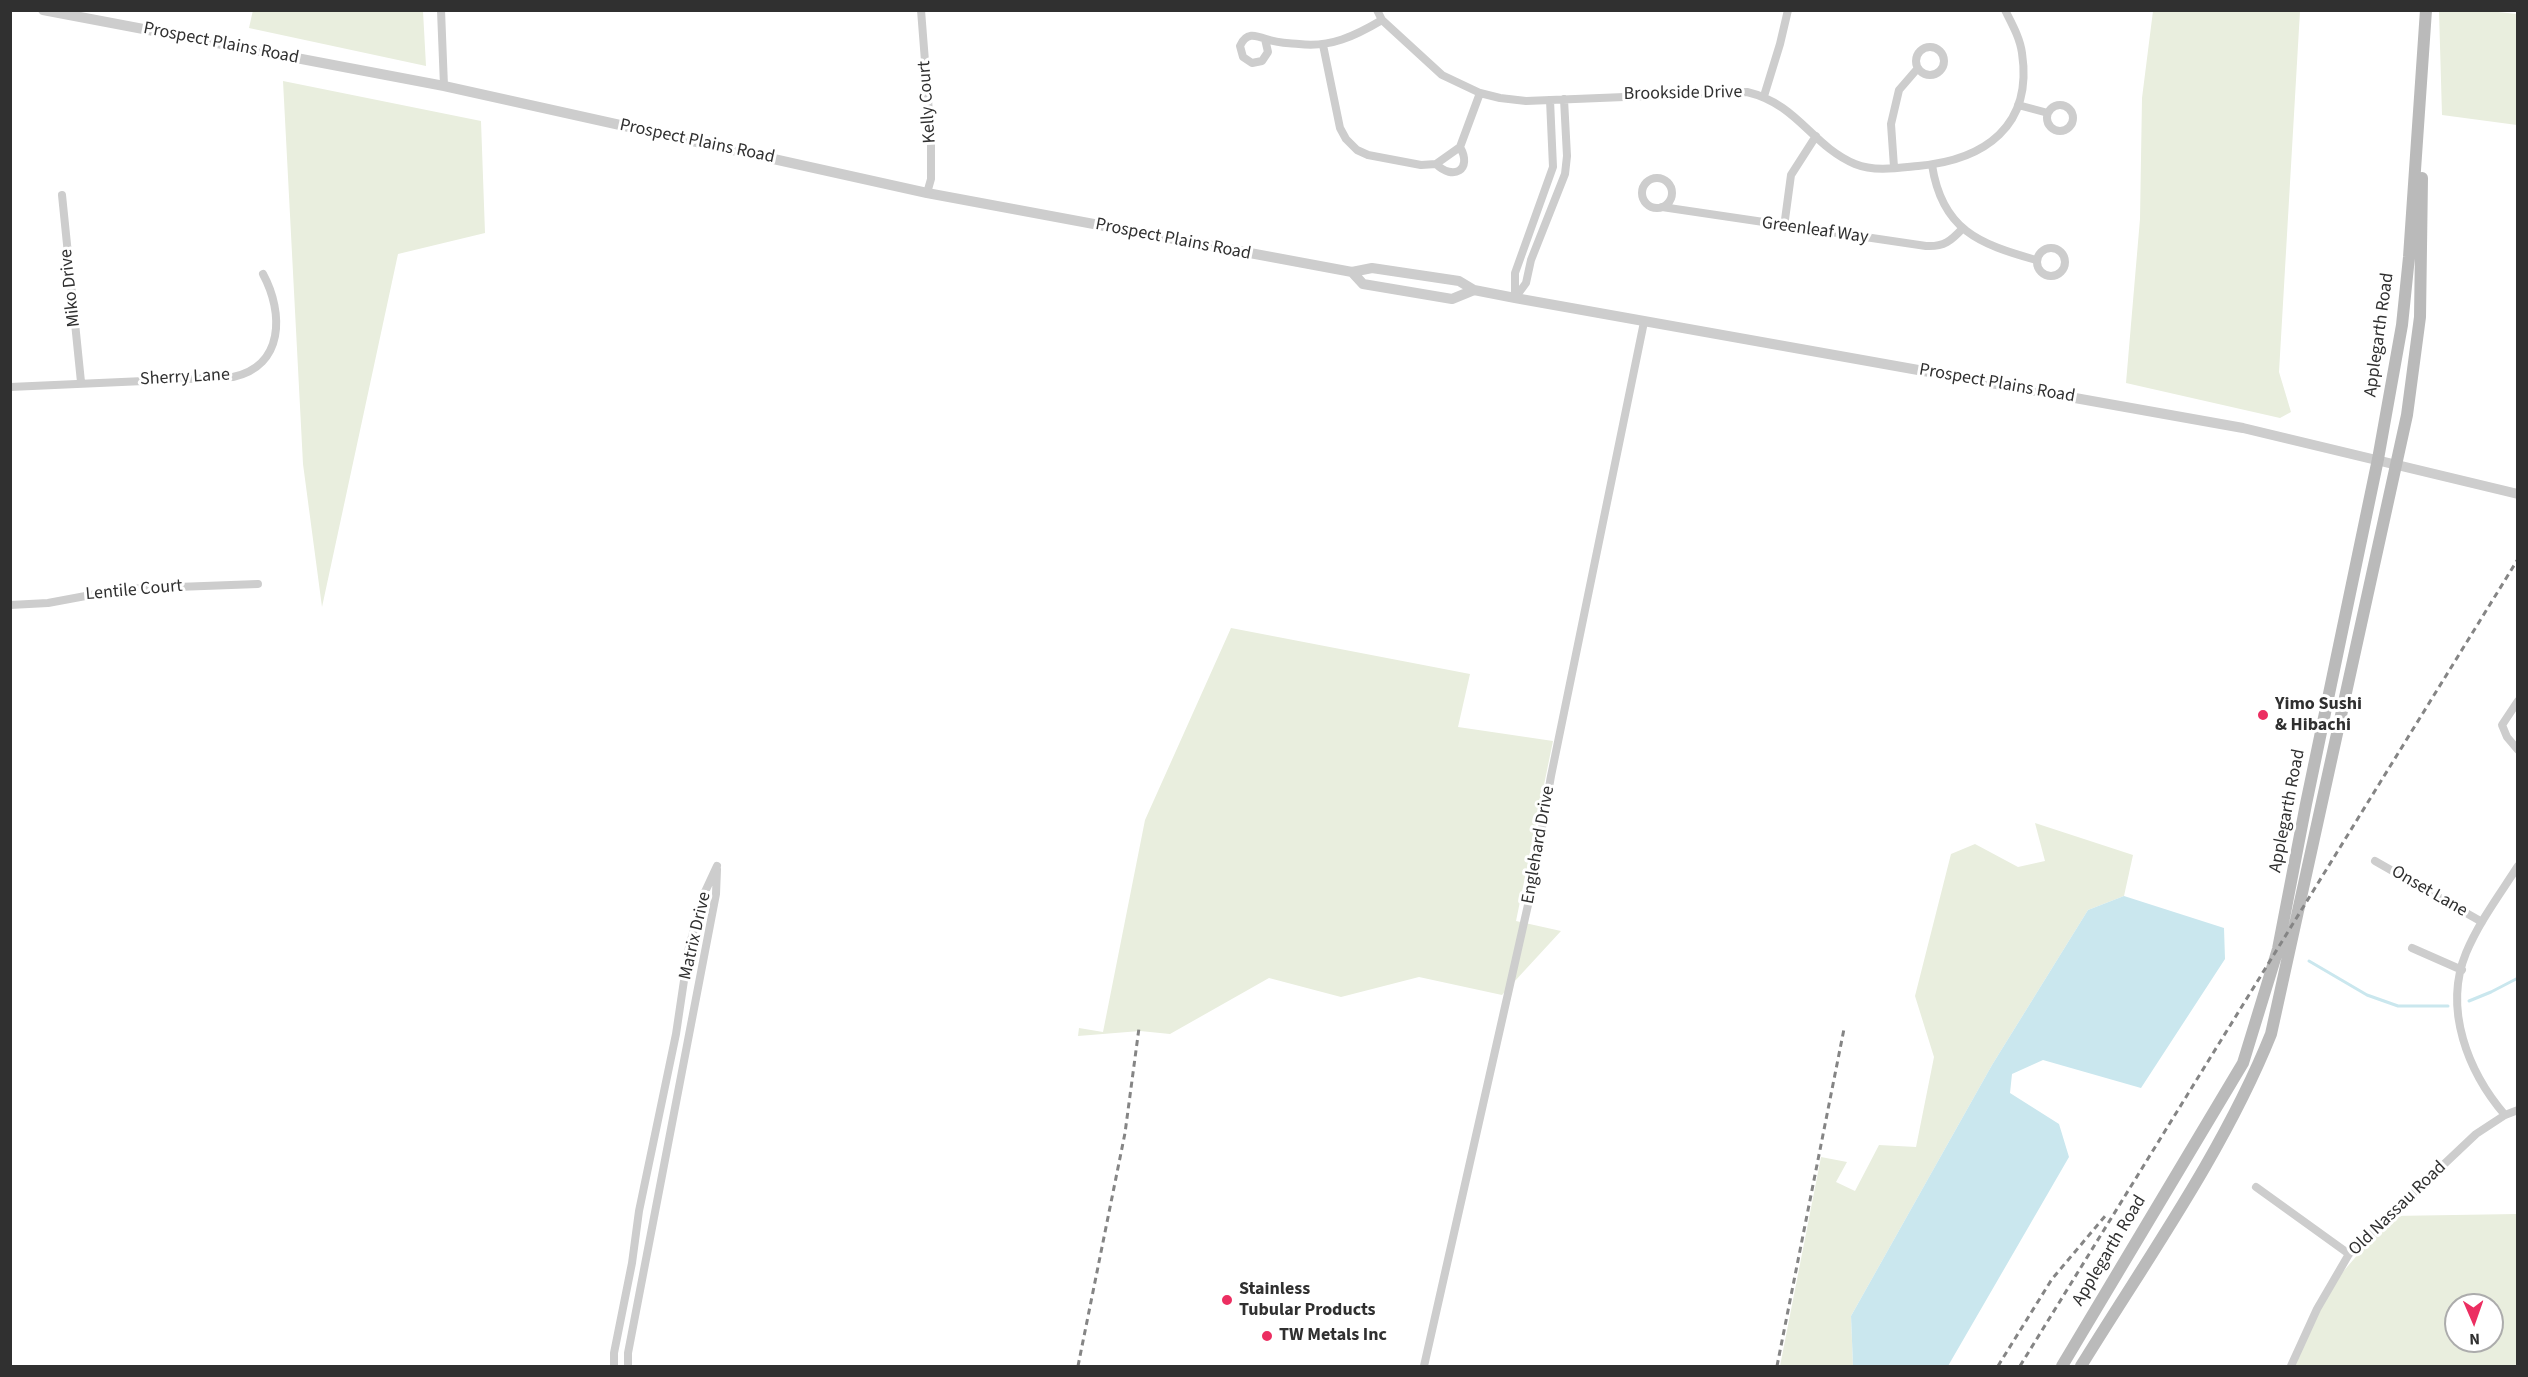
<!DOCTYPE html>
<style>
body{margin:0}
#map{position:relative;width:2528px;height:1377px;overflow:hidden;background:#fff;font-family:"Source Sans 3",sans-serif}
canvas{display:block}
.frame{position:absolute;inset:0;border:12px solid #303030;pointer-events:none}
.north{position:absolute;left:2444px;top:1293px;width:60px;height:60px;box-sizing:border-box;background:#fff;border:2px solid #acacac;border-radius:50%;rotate:178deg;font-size:16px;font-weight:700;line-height:24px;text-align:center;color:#303030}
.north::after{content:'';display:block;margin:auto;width:21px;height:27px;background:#ec2e61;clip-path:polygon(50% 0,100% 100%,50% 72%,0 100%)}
</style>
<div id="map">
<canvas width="2528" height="1377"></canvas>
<div class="frame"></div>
<div class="north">N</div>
</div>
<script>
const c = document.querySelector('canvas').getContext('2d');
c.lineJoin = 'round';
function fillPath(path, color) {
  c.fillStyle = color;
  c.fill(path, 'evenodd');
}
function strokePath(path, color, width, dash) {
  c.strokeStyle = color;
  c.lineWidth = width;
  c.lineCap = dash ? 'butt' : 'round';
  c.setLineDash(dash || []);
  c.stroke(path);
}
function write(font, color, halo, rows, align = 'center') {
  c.font = font + ' "Source Sans 3",sans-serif';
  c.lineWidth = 6;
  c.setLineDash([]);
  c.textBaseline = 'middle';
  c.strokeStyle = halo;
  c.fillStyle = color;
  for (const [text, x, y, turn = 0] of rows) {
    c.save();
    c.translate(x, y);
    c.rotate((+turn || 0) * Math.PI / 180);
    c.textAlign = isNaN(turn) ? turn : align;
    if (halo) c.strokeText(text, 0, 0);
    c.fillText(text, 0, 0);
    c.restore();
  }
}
fillPath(new Path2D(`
 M253,10L423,11L426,66L249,28Z
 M2479,10L2517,14V125L2442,115L2439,11Z
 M2153,11H2300L2279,372L2291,412L2280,418L2126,383L2140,219L2142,98Z
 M283,81L481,121L485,233L398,254L322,607L303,464Z
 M1231,628L1470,674L1458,727L1553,741L1516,921L1561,931L1502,995L1419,977L1341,997L1269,978L1170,1034L1140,1031L1078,1036L1079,1028L1103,1032L1145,820Z
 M2035,823L2133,855L2124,896L2088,910L1992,1065L1851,1316L1853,1366H1780L1821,1157L1847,1162L1836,1182L1855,1191L1879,1145L1916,1147L1934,1057L1915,996L1951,854L1975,844L2018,867L2045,861Z
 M2517,1214V1366H2288L2316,1303L2391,1216ZM2456,1305H2492V1341H2456Z`), '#e9eede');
fillPath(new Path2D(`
 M2124,896L2224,928L2225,959L2141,1088L2043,1060L2012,1074L2010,1093L2059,1124L2069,1157L1948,1366H1853L1851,1316L1992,1065L2088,910Z`), '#cae7ee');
strokePath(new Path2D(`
 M2309,961L2367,995L2398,1006H2448
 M2469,1001L2491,992L2518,978`), '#cae7ee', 3);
strokePath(new Path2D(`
 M441,10L444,86
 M921,10L931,138V179L927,193
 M1377,10L1382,20L1442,75L1480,93L1500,98L1526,101L1747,92C1798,104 1812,146 1855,164C1875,172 1898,168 1918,166C1985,160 2033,126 2022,53C2020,38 2012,24 2005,10
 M1265,39L1268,52L1262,61L1252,63L1243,57L1240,46C1246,32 1255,35 1266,39C1276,43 1289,43 1299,44C1330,48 1355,36 1382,20
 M1323,45L1340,128L1346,139L1357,150L1368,155L1421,165L1436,164L1460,147L1480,93
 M1916 61a14 14 0 1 1 28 0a14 14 0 1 1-28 0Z
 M1764,96L1780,44L1788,10
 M2018,105L2048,113
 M2047 118a13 13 0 1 1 26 0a13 13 0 1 1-26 0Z
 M1436,164C1453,181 1473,170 1460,147
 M1932,165C1942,230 1979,244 2036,260
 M1894,167L1891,124L1899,90L1918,68
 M1642 193a15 15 0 1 1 30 0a15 15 0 1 1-30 0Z
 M62,195L81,382
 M1662,207L1926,246C1944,247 1951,241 1963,228
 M1784,227L1791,175L1816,136
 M2037 262a14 14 0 1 1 28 0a14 14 0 1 1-28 0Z
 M1515,298L1526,283L1531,260L1565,174L1567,156L1564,99
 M1515,298V273L1553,167L1550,100
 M10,387L233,377C284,366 284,313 263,274
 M10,605L48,603L123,589L258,584
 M2518,701L2502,725L2507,737L2518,750
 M2375,861L2482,922
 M2412,948L2462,970
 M2505,1115C2468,1072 2443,1009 2466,953C2479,922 2500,894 2518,866
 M2256,1187L2349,1254
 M614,1366V1353L632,1263L639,1211L676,1034L689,947L704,894L717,866
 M628,1366V1353L716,894L717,869
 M1424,1366L1530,896L1551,776L1644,322
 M2291,1366L2317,1309L2349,1254L2476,1134L2505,1115L2518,1110`), '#cdcdcd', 8);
strokePath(new Path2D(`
 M43,10L444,86L927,193L1352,272L1372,268L1459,281L1474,290L1515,298L2243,428L2518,494
 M1352,272L1363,284L1452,299L1474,290`), '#cdcdcd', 10);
strokePath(new Path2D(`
 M2062,1366L2243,1063L2278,949L2306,804L2378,459L2402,325L2409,257L2426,10
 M2081,1366C2147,1259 2224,1151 2271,1034L2407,415L2420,317L2422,178`), '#bababa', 12);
strokePath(new Path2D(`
 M1078,1366L1125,1133L1139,1028
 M1777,1366L1844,1029
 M1998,1366L2052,1279L2106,1215
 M2020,1366L2518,559`), '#858585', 3, [6, 4.5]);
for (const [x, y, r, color] of [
 [2263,715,6,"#ec2e61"],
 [1227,1300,6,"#ec2e61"],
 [1267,1336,6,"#ec2e61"]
]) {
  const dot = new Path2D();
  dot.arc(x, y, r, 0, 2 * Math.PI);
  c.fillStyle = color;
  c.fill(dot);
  strokePath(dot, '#fff', 2);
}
write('18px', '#303030', '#fff', [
 ["Prospect Plains Road",221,44,11],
 ["Brookside Drive",1683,94,-1],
 ["Kelly Court",928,102,-94],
 ["Prospect Plains Road",697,142,12],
 ["Greenleaf Way",1815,231,8],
 ["Prospect Plains Road",1173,240,11],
 ["Miko Drive",71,288,-96],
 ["Applegarth Road",2380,335,-82],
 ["Sherry Lane",185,378,-3],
 ["Prospect Plains Road",1997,384,10],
 ["Lentile Court",134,591,-5],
 ["Applegarth Road",2288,811,-79],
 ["Englehard Drive",1539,845,-80],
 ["Onset Lane",2429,892,30],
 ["Matrix Drive",696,936,-77],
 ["Old Nassau Road",2398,1209,-44],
 ["Applegarth Road",2110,1251,-59]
]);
write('bold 18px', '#303030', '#fff', [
 ["Yimo Sushi",2275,705],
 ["& Hibachi",2275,726],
 ["Stainless",1239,1290],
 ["Tubular Products",1239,1311],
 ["TW Metals Inc",1279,1336]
], 'left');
</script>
